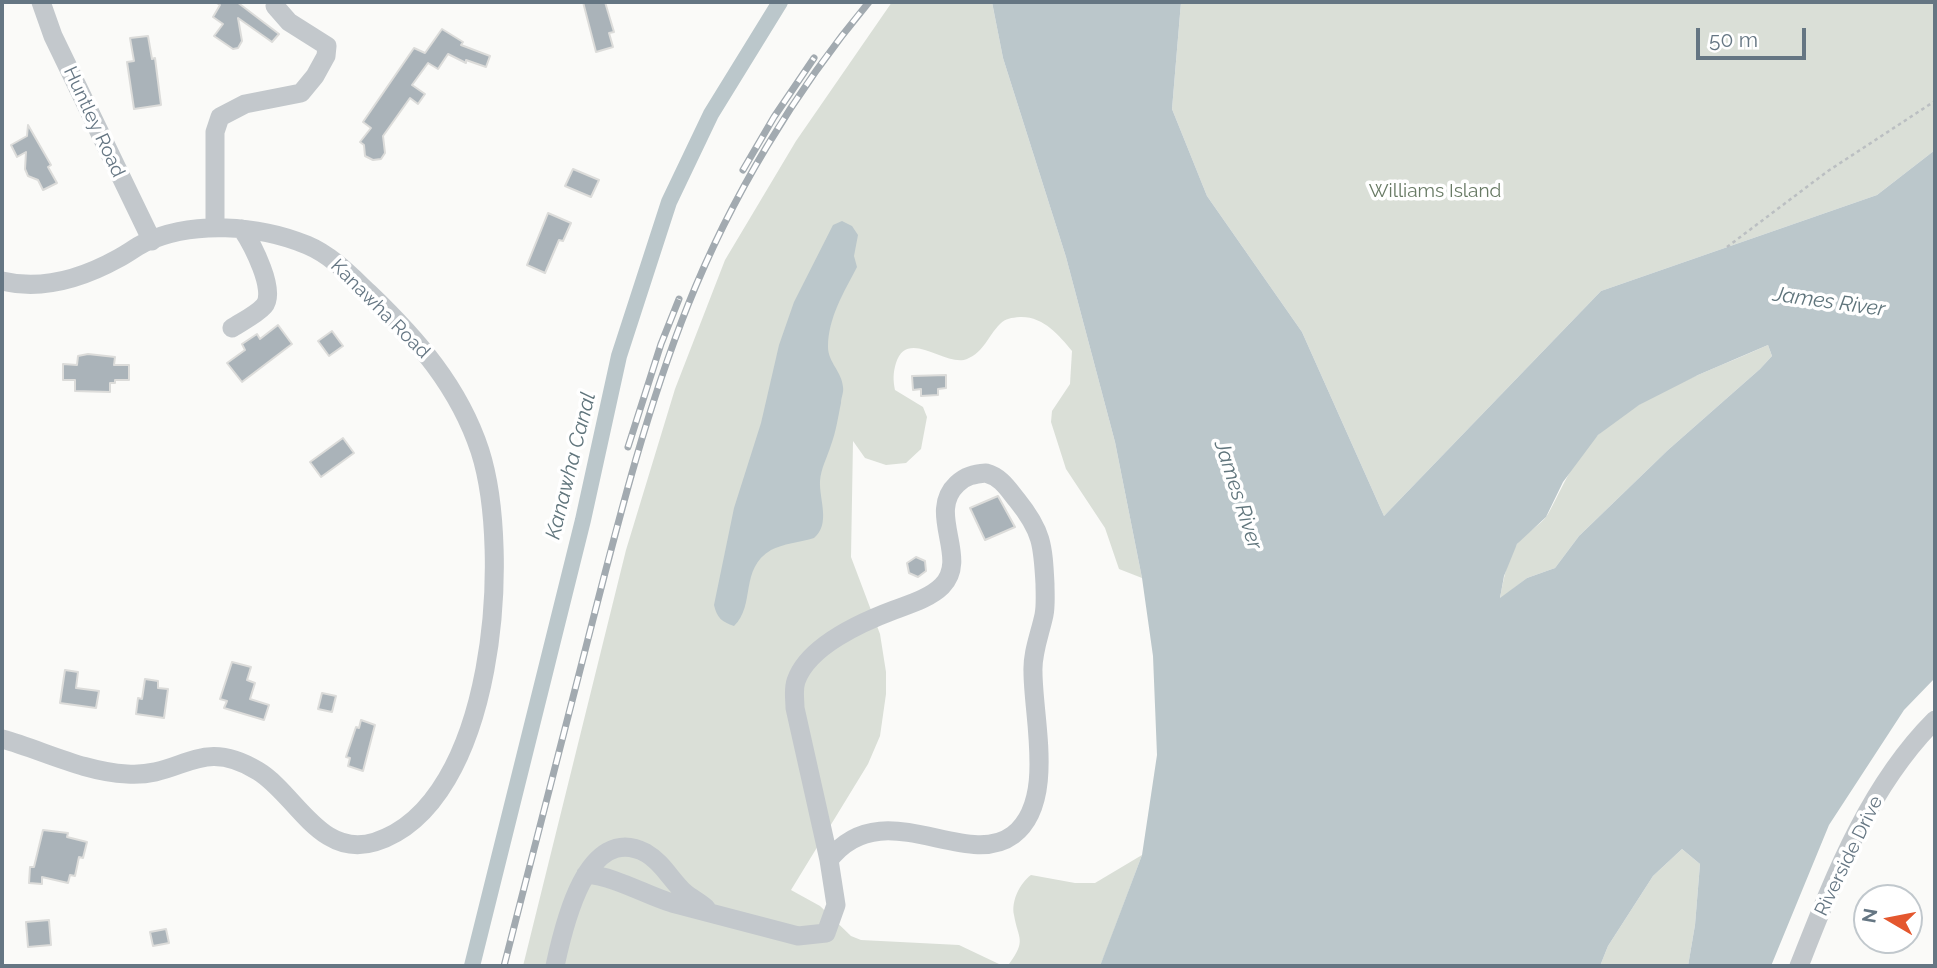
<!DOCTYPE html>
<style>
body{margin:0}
#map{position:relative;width:1937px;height:968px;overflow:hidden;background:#fafaf8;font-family:Raleway,sans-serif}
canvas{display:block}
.frame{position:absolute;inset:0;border:4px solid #657683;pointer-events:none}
.north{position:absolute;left:1853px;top:884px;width:70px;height:70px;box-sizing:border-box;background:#fff;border:2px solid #c1c8cd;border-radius:50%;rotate:280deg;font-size:19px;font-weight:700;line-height:28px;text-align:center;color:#657683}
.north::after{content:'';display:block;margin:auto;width:24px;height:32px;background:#e4572e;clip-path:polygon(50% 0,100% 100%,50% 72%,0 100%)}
.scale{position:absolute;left:1696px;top:28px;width:110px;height:32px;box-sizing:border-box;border:4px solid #657683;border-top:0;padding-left:9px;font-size:21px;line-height:24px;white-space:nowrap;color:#657683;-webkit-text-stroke:5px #fff;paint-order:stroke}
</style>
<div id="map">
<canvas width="1937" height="968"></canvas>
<div class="frame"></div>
<div class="north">N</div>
<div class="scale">50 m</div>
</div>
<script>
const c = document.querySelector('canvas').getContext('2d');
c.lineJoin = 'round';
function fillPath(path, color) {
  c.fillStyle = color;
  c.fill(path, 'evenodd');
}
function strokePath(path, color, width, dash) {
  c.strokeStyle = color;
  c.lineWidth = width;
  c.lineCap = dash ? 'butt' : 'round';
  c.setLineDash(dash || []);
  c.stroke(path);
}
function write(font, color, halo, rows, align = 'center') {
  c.font = font + ' Raleway,sans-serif';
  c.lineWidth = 7;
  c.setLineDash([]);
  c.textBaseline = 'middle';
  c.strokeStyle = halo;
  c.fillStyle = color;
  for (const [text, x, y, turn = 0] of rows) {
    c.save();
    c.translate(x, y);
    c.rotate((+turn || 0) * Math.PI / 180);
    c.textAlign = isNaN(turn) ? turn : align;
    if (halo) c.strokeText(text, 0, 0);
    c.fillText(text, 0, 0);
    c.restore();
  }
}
fillPath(new Path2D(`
 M892,2H992L1003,58L1066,257L1115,442L1142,578L1119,569L1105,528L1066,469L1051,422L1052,411L1070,384L1072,351C1059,335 1043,316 1020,317C1011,318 1006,318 1000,324C988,336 984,352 967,359C947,368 907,327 896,363C893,373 893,380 895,390L923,407L927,417L921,449L906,463L886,465L865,458L853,441L851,557L880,634L886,672V694L880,736L868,764L791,890L820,906L851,936L861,940L959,945L999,964H1009C1027,940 1018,939 1014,915C1011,901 1020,883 1031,875L1075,883H1095L1142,855L1105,954L1100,966H523L626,550L675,389L725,260L796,141Z
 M1181,2H1935V150L1877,195L1601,291L1384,516L1302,332L1207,196L1172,109Z
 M1768,345L1772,356L1760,369L1668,450L1579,536L1555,568L1527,578L1500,599C1503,581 1507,559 1517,544C1525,532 1541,526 1548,514C1563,487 1575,455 1599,434C1647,391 1711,371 1768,345Z
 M1682,849L1700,864L1695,925L1688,966H1600L1608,946L1653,876Z`), '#dadfd7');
fillPath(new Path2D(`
 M992,2H1181L1172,109L1207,196L1302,332L1384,516L1601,291L1877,195L1935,150V678L1904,710L1829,825L1771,966H1688L1695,925L1700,864L1682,849L1653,876L1608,946L1600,966H1100L1142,855L1157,755L1153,656L1142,578L1115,442L1066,257L1003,58ZM1768,345L1772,356L1760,369L1668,450L1579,536L1555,568L1527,578L1500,598L1504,576L1517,544L1546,517L1563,482L1598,435L1639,405L1698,375Z
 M842,221L852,226L858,235L854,256L857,267C844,292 828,318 828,347C828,362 842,372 843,387C844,392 841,398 841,403C838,417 836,432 831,445C827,458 821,468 820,481C819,499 831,524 814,538C801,542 782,544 771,550C739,569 756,605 734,626C722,622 717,618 714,605L734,508L761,423L779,345L794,302L833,225Z`), '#bbc7cb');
strokePath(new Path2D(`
 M472,966L583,520L619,356L669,202L711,114L780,2`), '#bbc7cb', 16);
const building = new Path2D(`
 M215,2H237L279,34L272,42L238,18L242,41L238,48L233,49L214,36L223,24L213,17L220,5Z
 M583,2H605L614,32L609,33L613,47L596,52Z
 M442,29L463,42L461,45L490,56L486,67L466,60V63L448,54L438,69L428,63L412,85L425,94L418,104L410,98L383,136L385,153L381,159L373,160L365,156L364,145L360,142L371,128L363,122L414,48L425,53Z
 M148,36L152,59L155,58L161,105L134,109L127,62L134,61L130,38Z
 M28,125L51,165L48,167L57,183L43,190L38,180L28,176L25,169L26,152L17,157L11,145L27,136Z
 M573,169L599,180L591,197L565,186Z
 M548,213L571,223L563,241L559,240L545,273L527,265Z
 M278,325L292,344L242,382L227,363L245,350L242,344L257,334L260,339Z
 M332,331L343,346L329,356L318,341Z
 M88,354L115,357L114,365H129V380H115V383H110V392L75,391V380H63V364L77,365L78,356Z
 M946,375V388L938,389V395L921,396V389L913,390L912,376Z
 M343,438L354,453L321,477L310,462Z
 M998,496L1015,527L985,540L970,508Z
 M916,557L925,561L926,571L918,577L909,573L907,563Z
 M232,662L251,667L247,680L255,683L250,699L269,705L264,720L224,708L227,701L220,699Z
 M65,670L78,672L76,688L99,691L96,708L60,703Z
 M145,679L158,681V688L168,689L164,718L136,714L138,698L142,699Z
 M322,693L336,696L332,712L318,709Z
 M361,720L375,725L363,771L348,766L350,758L346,757L356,727L359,728Z
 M43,830L68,833L67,837L87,842L83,858L79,857L75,876L70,875L68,883L42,877V884L29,883L30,867H34Z
 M49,920L51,945L28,947L26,922Z
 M166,929L169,943L153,946L150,932Z`);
fillPath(building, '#aab3b9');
strokePath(building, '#dcdcda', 2);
strokePath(new Path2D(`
 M1727,247L1828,171L1935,101`), '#bbbfc2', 2.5, [3.5, 3.5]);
strokePath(new Path2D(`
 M41,2L53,36L152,241
 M215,228V132L220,117L245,104L301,93L315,76L326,56L327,46L289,22L275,6
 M2,281C43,291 83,278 119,258C128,253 136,247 144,243C193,220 258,225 307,245C331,255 350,275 369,293C417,339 459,387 480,451C512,551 496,804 375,842C320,859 296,794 258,771C199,735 182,778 127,774C84,772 42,750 2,739
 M232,328C241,322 256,315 264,306C277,291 252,244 242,229
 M986,473C1001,477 1008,489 1017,500C1042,531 1043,545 1045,584C1045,594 1046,605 1044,615C1040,634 1032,653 1033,672C1033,719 1056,802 1013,835C965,871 882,791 829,860L795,708C795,699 793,690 796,681C808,646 862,622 894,610C910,604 930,598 942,586C970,558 926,513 957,484C965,476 974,474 986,473Z
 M586,874C617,877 643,894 672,903L798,936L826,933L836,905L829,860
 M555,966C563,929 586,821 646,853C662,862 671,880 684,892C691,898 699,902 706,908
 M1799,966C1833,880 1868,787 1935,720`), '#c3c8cc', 19);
const rail = new Path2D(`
 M743,170L774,117L814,58
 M628,447L661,344L679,299
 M504,966C532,857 560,748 588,639C617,526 645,413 688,305C731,197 795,91 869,2`);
strokePath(rail, '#a2aab0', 7);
strokePath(rail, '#fff', 4.5, [13]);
write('19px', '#657683', '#fff', [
 ["Huntley Road",94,122,65],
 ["Kanawha Road",380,309,45],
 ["Riverside Drive",1849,856,-64]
]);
write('19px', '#687a64', '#fff', [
 ["Williams Island",1435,191]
]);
write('italic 21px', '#60757c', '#fff', [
 ["James River",1829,302,8],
 ["Kanawha Canal",571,466,-76],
 ["James River",1238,495,72]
]);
</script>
